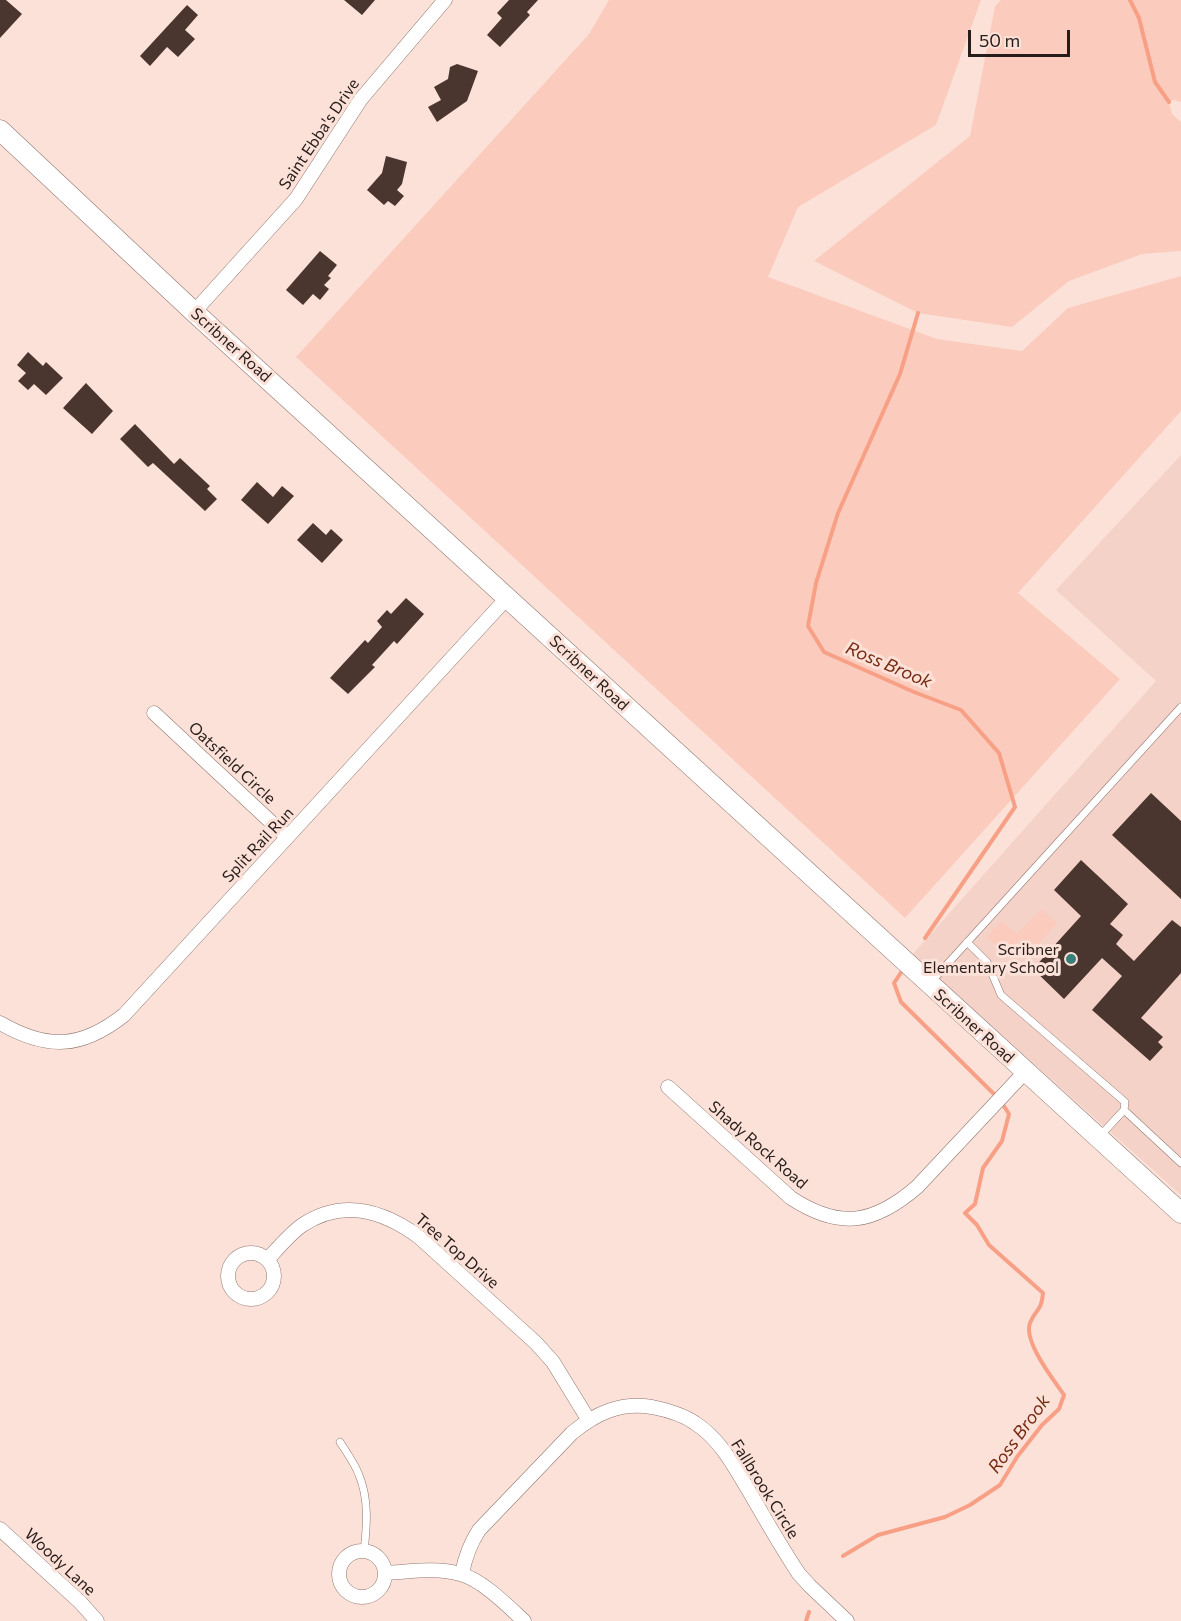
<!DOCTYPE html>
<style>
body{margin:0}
#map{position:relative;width:1181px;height:1621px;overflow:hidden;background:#fce1d8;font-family:Commissioner,sans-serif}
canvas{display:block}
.scale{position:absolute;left:968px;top:30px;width:102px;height:27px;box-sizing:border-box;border:3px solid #261c19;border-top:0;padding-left:8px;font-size:18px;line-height:21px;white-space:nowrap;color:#261c19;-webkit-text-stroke:4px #fce1d8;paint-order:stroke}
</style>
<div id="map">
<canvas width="1181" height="1621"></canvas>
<div class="scale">50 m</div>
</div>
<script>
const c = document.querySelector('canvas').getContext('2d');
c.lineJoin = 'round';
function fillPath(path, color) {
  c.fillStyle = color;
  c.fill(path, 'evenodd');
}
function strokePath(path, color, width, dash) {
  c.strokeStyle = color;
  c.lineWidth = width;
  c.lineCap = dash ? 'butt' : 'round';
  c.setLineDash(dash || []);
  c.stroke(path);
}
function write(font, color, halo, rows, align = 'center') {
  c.font = font + ' Commissioner,sans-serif';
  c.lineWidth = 6;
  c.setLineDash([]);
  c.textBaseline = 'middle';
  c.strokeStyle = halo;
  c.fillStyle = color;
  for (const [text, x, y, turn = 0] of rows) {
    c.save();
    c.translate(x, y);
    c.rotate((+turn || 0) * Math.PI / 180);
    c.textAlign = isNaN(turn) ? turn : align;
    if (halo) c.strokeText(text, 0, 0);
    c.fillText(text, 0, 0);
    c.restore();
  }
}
fillPath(new Path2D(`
 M1181,455V1195L912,955L1156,681L1056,590Z`), '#f5d2c7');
fillPath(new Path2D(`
 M609,0H981L936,125L798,207L768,277L937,339L1022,351L1068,308L1181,276V411L1018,593L1120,679L905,918L296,357L589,34Z
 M1001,0H1181V102L1173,100L1169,102L1172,114L1181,122V251L1142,254L1069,281L1012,327L918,313L814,261L970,136L995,6Z
 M1041,909L1057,923L1032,951L1019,940L1006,954L986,937L1002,921L1017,934Z`), '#fbccbe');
strokePath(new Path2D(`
 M1130,0L1139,18L1155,82L1169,102
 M918,313L900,374L838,513L816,583L808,626L824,652L914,692L961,710L999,753L1015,807L925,938
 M843,1556L878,1535L945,1517L970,1505L1000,1485L1017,1457L1042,1425L1059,1409L1064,1395C1053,1379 1023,1341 1030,1323C1036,1308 1041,1313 1043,1293L989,1245L977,1225L965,1213L975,1204L983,1168L1002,1141L1009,1114L1000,1100L901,1002L894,983L902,971
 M806,1621L809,1612`), '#f8a086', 4);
fillPath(new Path2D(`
 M0,0H6L22,14L0,38Z
 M344,0H375L362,15Z
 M509,0H538L527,12L530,15L500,47L487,35L502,18L497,13Z
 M187,5L198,15L185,30L195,39L178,57L167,47L150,66L140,56Z
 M457,64L478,71L467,101L437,122L428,107L441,100L434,87L448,79L450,67Z
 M386,156L407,162L402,184L397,190L404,196L395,206L388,201L384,205L367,190L382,173Z
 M320,251L337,265L328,276L331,278L324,285L329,289L320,300L313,294L303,305L286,290Z
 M28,352L43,366L46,362L63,378L46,395L34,384L28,390L18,381L26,373L17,365Z
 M86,383L113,411L92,434L63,408Z
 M135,424L174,464L180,458L210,486L207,489L217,499L205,511L153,463L148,467L120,439Z
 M257,482L273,497L282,486L294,496L268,524L241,500Z
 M313,523L326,535L331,529L343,540L322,563L297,540Z
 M406,598L424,614L397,644L394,641L372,665L375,667L348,694L330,678L365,640L368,643L382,627L377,621L387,610L391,614Z
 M1151,793L1181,821V899L1112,835Z
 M1081,860L1128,904L1110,924L1123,935L1116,944L1134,961L1172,920L1181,927V973L1141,1018L1163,1037L1158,1042L1163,1047L1150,1061L1092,1010L1122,976L1102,958L1064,999L1033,969L1081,916L1054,890Z`), '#4a352f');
const lane = new Path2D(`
 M967,942L987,962L1001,995L1125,1102L1124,1110L1181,1163
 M931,982L1181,707
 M1099,1137L1124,1110
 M340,1442C347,1453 355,1464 359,1475C369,1499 367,1526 364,1551`);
const street = new Path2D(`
 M194,312L296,199L361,99L445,0
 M154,713L287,837
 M0,1023C47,1050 81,1049 124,1015L507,598
 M668,1087L791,1198C840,1230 874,1224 917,1187L1025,1072
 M228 1276a23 23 0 1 1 46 0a23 23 0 1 1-46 0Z
 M268,1259C278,1248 289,1235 301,1226C342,1198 382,1210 419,1237L536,1343L553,1362L588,1419
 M0,1529L80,1602L97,1621
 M339 1574a23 23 0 1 1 46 0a23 23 0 1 1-46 0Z
 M385,1573C409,1572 436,1567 460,1574C481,1579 508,1606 524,1621
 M462,1574C465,1557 470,1544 479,1530L572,1433C596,1413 620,1402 652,1407C667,1410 682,1414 695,1423C720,1439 734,1466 749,1491C765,1519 781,1547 799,1574L810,1586L847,1621`);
const secondary = new Path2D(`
 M0,130L194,312L1181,1213`);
strokePath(lane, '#8f766f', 8);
strokePath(street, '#8f766f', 15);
strokePath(secondary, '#8f766f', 21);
strokePath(lane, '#fff', 7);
strokePath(street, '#fff', 14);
strokePath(secondary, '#fff', 20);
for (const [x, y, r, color] of [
 [1071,959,6,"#387f79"]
]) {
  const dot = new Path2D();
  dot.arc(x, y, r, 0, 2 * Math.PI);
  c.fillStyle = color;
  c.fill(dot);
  strokePath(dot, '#fce1d8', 2);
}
write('16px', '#261c19', '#fce1d8', [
 ["Saint Ebba's Drive",319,134,-56],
 ["Scribner Road",231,345,42],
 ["Scribner Road",589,673,43],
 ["Oatsfield Circle",232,763,43],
 ["Split Rail Run",258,845,-47],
 ["Scribner Road",974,1026,42],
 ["Shady Rock Road",758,1145,41],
 ["Tree Top Drive",457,1251,41],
 ["Fallbrook Circle",765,1489,58],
 ["Woody Lane",60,1562,43]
]);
write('16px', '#261c19', '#fce1d8', [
 ["Scribner",1059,950],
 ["Elementary School",1059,968]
], 'right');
write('italic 18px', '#772b12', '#fce1d8', [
 ["Ross Brook",889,665,23],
 ["Ross Brook",1019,1434,-54]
]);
</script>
